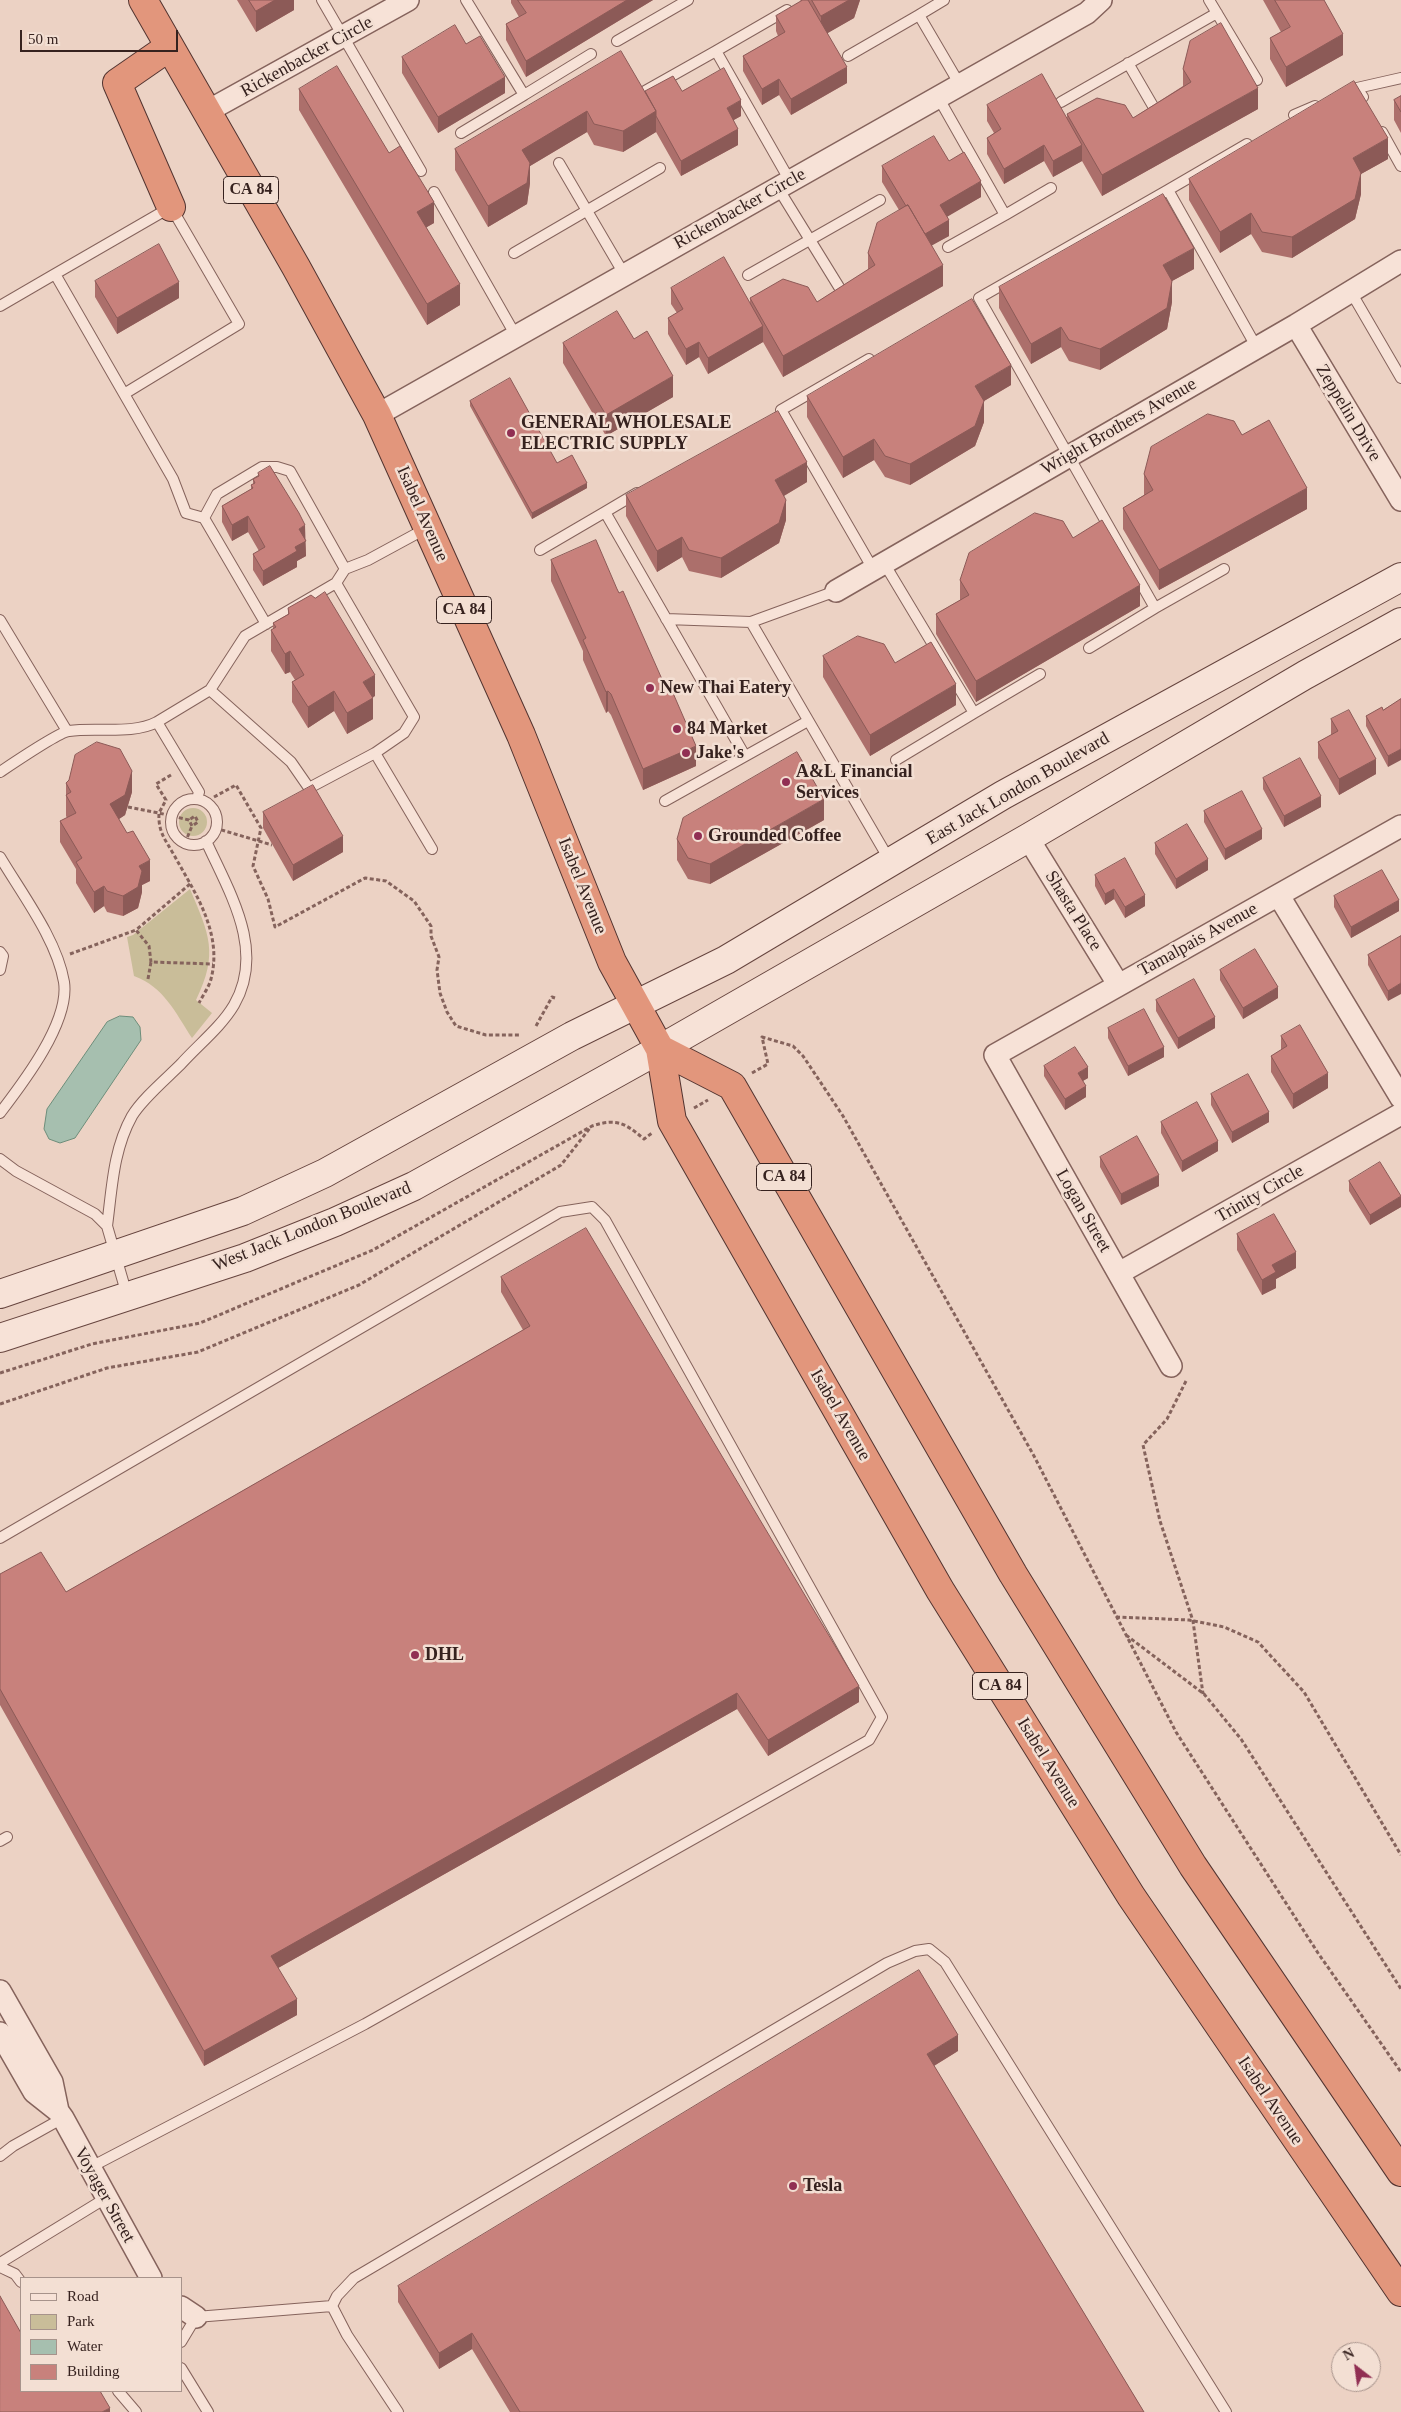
<!DOCTYPE html>
<style>
body{margin:0}
#map{position:relative;width:1401px;height:2412px;overflow:hidden;background:#ecd2c4;font-family:"Times New Roman",serif}
canvas{display:block}
.legend{position:absolute;left:20px;top:2277px;width:162px;height:115px;box-sizing:border-box;background:#f3dfd3;border:1px solid #a7938b;margin:0;padding:6px 9px;list-style:none;font-size:15px;color:#36221f}
.legend li{display:flex;align-items:center;gap:10px;height:25px}
.legend b{width:25px;border:1px solid #a7938b}
.north{position:absolute;left:1331px;top:2342px;width:50px;height:50px;box-sizing:border-box;background:#f3dfd3;border:1px solid #a7938b;border-radius:50%;rotate:330deg;font-size:14px;font-weight:700;line-height:20px;text-align:center;color:#36221f}
.north::after{content:'';display:block;margin:auto;width:18px;height:22px;background:#912f53;clip-path:polygon(50% 0,100% 100%,50% 72%,0 100%)}
.scale{position:absolute;left:20px;top:30px;width:158px;height:22px;box-sizing:border-box;border:2px solid #36221f;border-top:0;padding-left:6px;font-size:15px;line-height:18px;white-space:nowrap;color:#36221f;-webkit-text-stroke:4px #f3dfd3;paint-order:stroke}
</style>
<div id="map">
<canvas width="1401" height="2412"></canvas>
<ul class="legend">
<li><b style="height:6px;background:#f7e2d7"></b>Road</li>
<li><b style="height:14px;background:#c9bd99"></b>Park</li>
<li><b style="height:14px;background:#a6bfaf"></b>Water</li>
<li><b style="height:14px;background:#c8817c"></b>Building</li>
</ul>
<div class="north">N</div>
<div class="scale">50 m</div>
</div>
<script>
const c = document.querySelector('canvas').getContext('2d');
c.lineJoin = 'round';
function fillPath(path, color) {
  c.fillStyle = color;
  c.fill(path, 'evenodd');
}
function strokePath(path, color, width, dash) {
  c.strokeStyle = color;
  c.lineWidth = width;
  c.lineCap = dash ? 'butt' : 'round';
  c.setLineDash(dash || []);
  c.stroke(path);
}
function write(font, color, halo, rows, align = 'center') {
  c.font = font + ' "Times New Roman",serif';
  c.lineWidth = 5;
  c.setLineDash([]);
  c.textBaseline = 'middle';
  c.strokeStyle = halo;
  c.fillStyle = color;
  for (const [text, x, y, turn = 0] of rows) {
    c.save();
    c.translate(x, y);
    c.rotate((+turn || 0) * Math.PI / 180);
    c.textAlign = isNaN(turn) ? turn : align;
    if (halo) c.strokeText(text, 0, 0);
    c.fillText(text, 0, 0);
    c.restore();
  }
}
fillPath(new Path2D(`
 M179 822a14 14 0 1 1 28 0a14 14 0 1 1-28 0Z
 M190,889C209,934 219,953 196,1000L212,1013L192,1038C175,1012 164,987 134,976L127,937L133,935Z`), '#c9bd99');
const water = new Path2D(`
 M120,1016L133,1017L140,1027L141,1040L75,1138L60,1143L49,1139L44,1129L47,1109L107,1022Z`);
fillPath(water, '#a6bfaf');
strokePath(water, '#6d8d7a', 1);
const service = new Path2D(`
 M322,0L421,171
 M466,0L524,95L591,54
 M944,0L919,15L960,85
 M1209,0L1257,80
 M787,10L716,51L790,181
 M617,41L688,0
 M848,56L919,15
 M1128,63L1157,113
 M645,91L716,51
 M938,97L1005,215L1051,188
 M1363,97L1357,88L1401,78
 M1061,102L1217,13
 M1294,115L1315,106
 M1382,132L1401,166
 M461,133L524,95
 M559,163L624,274
 M778,188L839,287
 M1168,190L1247,144
 M434,192L516,336
 M948,247L1005,215
 M514,253L660,168
 M748,275L880,200
 M1351,292L1401,378
 M0,306L55,274
 M869,359L781,410L873,569
 M124,394L239,324L171,207L55,274L173,479L186,513L204,518L266,624
 M637,493L605,512L745,756
 M204,518L217,494L262,467H277L290,471L345,569
 M540,550L605,512
 M884,563L974,713L1040,674
 M1224,569L1155,608L979,298L1168,190L1257,348
 M336,583L345,569L368,560L427,528
 M836,591L751,622L890,861
 M666,619L751,622
 M0,620L67,731
 M1089,648L1155,608
 M375,753L309,788L291,762L210,690L245,636L336,583L414,717L404,733L375,753L432,849
 M896,760L974,713
 M0,772C12,764 59,732 69,731C97,727 132,735 157,722
 M197,799L199,792L157,722L210,690
 M171 822a23 23 0 1 1 46 0a23 23 0 1 1-46 0Z
 M665,801L808,721
 M0,857C22,894 57,940 64,982C70,1022 23,1083 0,1113
 M0,952L3,956L0,970
 M0,1159L16,1171L95,1214L107,1226L127,1295
 M107,1226C112,1189 113,1150 132,1116C142,1099 166,1079 181,1064C198,1045 221,1027 234,1005C266,950 229,892 206,841
 M0,1538L560,1212L592,1207L605,1220L882,1717L869,1740L365,2024L89,2168
 M0,1841L7,1837
 M0,2156L13,2146L63,2118
 M0,2263L106,2198
 M0,2267L15,2274L21,2282
 M332,2306L337,2296L354,2278L887,1963L915,1951L929,1949L945,1962L1226,2412
 M332,2306L347,2335L398,2412
 M181,2342L196,2317L332,2306
 M181,2368L208,2412
 M118,2391L136,2412`);
const minor = new Path2D(`
 M206,112L408,0
 M1296,325L1401,500
 M377,415L1087,13L1101,0
 M836,591L1296,325L1401,261
 M1028,838L1118,984
 M1279,896L1401,1098
 M1119,1273L1401,1114
 M1171,1366L995,1055L1401,826
 M0,1991L52,2082L58,2111
 M0,2033L34,2092L58,2111L63,2118L151,2278
 M181,2307L196,2317`);
const secondary = new Path2D(`
 M0,1294L243,1211L325,1173L572,1036L726,960L1003,795L1401,577
 M0,1338L245,1258L335,1222L414,1186L660,1049L1028,838L1305,675L1401,622`);
const trunk = new Path2D(`
 M143,0L296,267L377,415L521,735L612,962L660,1049L672,1121L940,1590L1131,1896L1401,2292
 M169,47L117,83L171,207
 M660,1049L732,1086L1013,1574L1193,1866L1401,2172`);
strokePath(service, '#85635c', 12);
strokePath(minor, '#85635c', 24);
strokePath(secondary, '#67453f', 30);
strokePath(trunk, '#533430', 30);
strokePath(new Path2D(`
 M171,775L156,784L166,800L159,813L189,820L192,826L198,822L195,816L189,820
 M214,797L236,785L261,828L253,866L268,899L275,927L365,878L386,881L414,901L431,926V936L439,957L437,970L440,993L447,1012L456,1026L486,1035H520
 M128,807L159,813C158,832 165,839 174,855C195,893 223,933 211,979C209,987 203,995 199,1003
 M215,828L272,845
 M185,843L192,826
 M190,884L136,930L149,946L151,962L213,964
 M70,954L136,930
 M148,979L151,962
 M536,1026L552,997L555,998
 M752,1073L768,1064L762,1037L793,1046L803,1056L843,1116L1034,1456L1176,1732L1318,1953L1401,2072
 M694,1108L708,1100
 M0,1373L92,1344L200,1323L373,1250L592,1126C617,1118 625,1123 644,1139L652,1133
 M1186,1381L1167,1419L1143,1445L1160,1521L1193,1621L1203,1694
 M0,1404L107,1368L198,1352L359,1285L561,1165L590,1128
 M1116,1617L1189,1620L1224,1627L1258,1642L1304,1692L1401,1855
 M1126,1635L1204,1694L1241,1739L1401,1989`), '#85635c', 3, [4, 2.5]);
strokePath(service, '#f7e2d7', 10);
strokePath(minor, '#f7e2d7', 21);
strokePath(secondary, '#f7e2d7', 28);
strokePath(trunk, '#e2967c', 28);
fillPath(new Path2D(`
 M237,0H294V10L256,32Z
 M511,0H653L526,77L506,40V24L519,17L511,3Z
 M800,0H860L854,18L827,33L847,83L791,115L779,95L762,105L743,71V56L778,36L776,31V16L801,1Z
 M1263,0H1324L1343,55L1286,87L1270,59V38L1281,32Z
 M402,57L505,93L438,133L402,73Z
 M1183,69L1258,109L1102,196L1082,161L1053,177L1044,161L1004,184L987,154V138L994,133L987,121V105L1067,119V114L1133,118L1183,86Z
 M299,89L389,153L434,223L426,227L460,305L427,325L299,110Z
 M645,91H682L741,116L733,120L738,145L681,176L656,132L623,152L594,145L587,132L530,166V183L527,204L488,227L455,170V149Z
 M1401,96V133L1394,120V100Z
 M1388,159L1361,174V194L1355,219L1292,258L1262,252L1251,234L1220,253L1189,200V179Z
 M949,161L981,197L947,216L949,236L931,245L943,286L783,377L763,342L708,374L699,357L686,365L668,334V318L677,313L671,304V288L750,304V298L817,302L868,270V253L899,210L882,182V166Z
 M1194,269L1172,281V302L1167,329L1100,370L1069,361L1061,347L1031,364L999,308V287Z
 M95,281L179,298L117,334L95,297Z
 M634,339L673,397L606,436L563,363V343Z
 M1011,385L984,401V422L975,446L910,485L885,477L874,460L843,478L807,417V396Z
 M470,401L557,463L587,488L532,519L470,406Z
 M1242,435L1307,509L1159,590L1123,529V508L1144,495V474Z
 M258,473L305,539L306,556L297,561V567L263,586L253,570V554L259,551L248,532L232,541L222,522V506L251,489V485L253,484V479L258,477Z
 M807,482L784,496L786,520L779,543L721,578L689,571L682,557L657,572L626,516V495Z
 M1073,538L1140,606L976,702L936,634V614L960,600V580Z
 M551,560L617,589L696,766L643,790L611,715L608,711L606,713L583,660V651L551,581Z
 M288,608L375,696L372,697L373,719L347,734L334,711L308,728L292,702V682L295,680L290,672L285,674L271,651V630L273,629V623L288,614Z
 M823,656L895,663L956,705L870,756L823,677Z
 M1401,699L1388,767L1366,726V716L1383,710Z
 M1331,719L1376,774L1339,795L1318,758V742L1331,735Z
 M1263,778L1321,807L1284,827L1263,789Z
 M66,783L132,792L125,815L119,819L150,881L142,885V892L138,908L123,916L107,912L104,906L94,913L76,883V869L60,842V821L67,818L66,816Z
 M1204,811L1262,839L1225,860L1204,822Z
 M263,812L343,852L293,881L263,828Z
 M824,820L710,884L688,879L677,860V839Z
 M1155,843L1208,870L1176,889L1155,854Z
 M1095,875L1145,906L1125,918L1114,899L1105,905L1095,886Z
 M1334,896L1399,911L1351,938L1334,907Z
 M1401,936L1388,1001L1368,965V955Z
 M1220,970L1278,998L1243,1019L1220,980Z
 M1156,1000L1215,1028L1178,1049L1156,1011Z
 M1108,1028L1164,1057L1128,1076L1108,1038Z
 M1281,1036L1328,1088L1293,1109L1271,1072V1056L1281,1050Z
 M1044,1066L1088,1078L1082,1081L1086,1097L1065,1110L1044,1076Z
 M1211,1094L1269,1122L1232,1143L1211,1105Z
 M1161,1122L1218,1151L1182,1172L1161,1133Z
 M1100,1157L1159,1186L1121,1205L1100,1167Z
 M1349,1181L1401,1207L1370,1225L1349,1191Z
 M1237,1234L1296,1268L1276,1279V1288L1262,1295L1237,1250Z
 M501,1277L859,1702L768,1756L737,1709L278,1968L297,2015L204,2066L0,1705V1574L66,1592L523,1330L501,1292Z
 M958,2051L934,2066L1144,2412H510L472,2349L439,2369L398,2302V2286Z`), '#ac6f6b');
fillPath(new Path2D(`
 M275,0H294V10L256,32V11Z
 M627,0H653L526,77V61Z
 M849,0H860L854,18L821,37V16Z
 M1343,34V55L1286,87V67Z
 M847,67V83L791,115V99Z
 M505,77V93L438,133V117Z
 M779,79V95L762,105V89Z
 M1258,88V109L1102,196V175Z
 M741,100V116L727,124V108Z
 M587,111V132L530,166V183L527,204L488,227V206L522,150Z
 M656,111V132L623,152V131Z
 M738,129V145L681,176V161Z
 M1388,138V159L1361,174V194L1355,219L1292,258V237L1353,158Z
 M1044,145V161L1004,184V169Z
 M1082,145V161L1053,177V161Z
 M981,181V197L940,221V205Z
 M434,202V223L417,233V212Z
 M1251,213V234L1220,253V232Z
 M949,220V236L922,251V235Z
 M1194,248V269L1163,286V265Z
 M943,265V286L783,377V356Z
 M1172,281V302L1167,329L1100,370V349Z
 M179,282V298L117,334V318Z
 M460,284V305L427,325V304Z
 M763,326V342L708,374V358Z
 M1061,327V347L1031,364V344Z
 M699,342V357L686,365V349Z
 M1011,365V385L984,401V422L975,446L910,485V464L975,386Z
 M673,376V397L606,436V415Z
 M874,439V460L843,478V457Z
 M807,462V482L775,501V480Z
 M587,483V488L532,519V513Z
 M1307,488V509L1159,590V570Z
 M786,500V520L779,543L721,578V558Z
 M248,516V532L232,541V525Z
 M305,525L306,556L297,561V567L263,586V571L295,547L299,529Z
 M682,537V557L657,572V551Z
 M1140,585V606L976,702V681Z
 M290,651V672L285,674V654Z
 M375,675V696L363,703V682Z
 M956,684V705L870,756V735Z
 M334,691V711L308,728V707Z
 M608,691V711L606,713V692Z
 M373,698V719L347,734V713Z
 M696,746V766L643,790V769Z
 M1401,749V760L1388,767V756Z
 M1376,759V774L1339,795V779Z
 M132,771V792L125,815L110,825V804Z
 M1321,796V807L1284,827V816Z
 M824,799V820L710,884V864Z
 M1262,829V839L1225,860V849Z
 M343,836V852L293,881V865Z
 M1208,859V870L1176,889V879Z
 M150,860V881L142,885V892L138,908L123,916V896L139,866Z
 M104,886V906L94,913V892Z
 M1114,889V899L1105,905V894Z
 M1145,895V906L1125,918V907Z
 M1399,900V911L1351,938V927Z
 M1401,983V994L1388,1001V991Z
 M1278,987V998L1243,1019V1008Z
 M1215,1017V1028L1178,1049V1038Z
 M1164,1047V1057L1128,1076V1066Z
 M1088,1067V1078L1078,1084V1073Z
 M1328,1073V1088L1293,1109V1094Z
 M1086,1086V1097L1065,1110V1099Z
 M1269,1112V1122L1232,1143V1132Z
 M1218,1141V1151L1182,1172V1161Z
 M1159,1175V1186L1121,1205V1194Z
 M1401,1196V1207L1370,1225V1215Z
 M1296,1252V1268L1276,1279V1288L1262,1295V1280L1272,1265Z
 M859,1686V1702L768,1756V1740Z
 M737,1693V1709L271,1972V1956Z
 M297,1999V2015L204,2066V2051Z
 M958,2035V2051L927,2070V2054Z
 M472,2333V2349L439,2369V2353Z
 M110,2408V2412H102Z`), '#8c5a57');
const building = new Path2D(`
 M249,0H275L256,11Z
 M518,0H627L526,61L506,24L526,13Z
 M803,0H808L847,67L791,99L779,79L762,89L743,56L785,32L776,16Z
 M812,0H849L821,16Z
 M1275,0H1324L1343,34L1286,67L1270,38L1290,27Z
 M1221,23L1258,88L1102,175L1067,114L1097,98L1125,105L1133,118L1191,82L1183,69L1190,41Z
 M455,25L466,44L480,36L505,77L438,117L402,57Z
 M621,51L656,111L623,131L594,124L587,111L522,150L530,163L527,183L488,206L455,149Z
 M337,66L389,153L400,146L434,202L417,212L460,284L427,304L299,89Z
 M724,68L741,100L727,108L738,129L681,161L656,116V111L645,91L673,76L682,91Z
 M1042,74L1082,145L1053,161L1044,145L1004,169L987,138L1001,129L987,105Z
 M1354,81L1388,138L1353,158L1361,173L1355,199L1292,237L1262,232L1251,213L1220,232L1189,179Z
 M1401,96V112L1394,100Z
 M934,136L949,161L964,152L981,181L940,205L949,220L925,234L908,205L906,206L882,166Z
 M1163,194L1194,248L1163,265L1172,281L1167,308L1100,349L1069,340L1061,327L1031,344L999,287Z
 M908,205L943,265L783,356L750,298L783,279L808,287L817,302L875,265L868,253L877,223Z
 M159,244L179,282L117,318L95,281Z
 M724,257L763,326L708,358L699,342L686,349L668,318L683,309L671,288Z
 M972,299L1011,365L975,386L984,401L975,426L910,464L885,456L874,439L843,457L807,396Z
 M617,311L634,339L647,331L673,376L606,415L563,343Z
 M510,378L557,463L572,455L587,483L532,513L470,401Z
 M778,411L807,462L775,480L786,500L779,523L721,558L689,550L682,537L657,551L626,495Z
 M1208,414L1234,421L1242,435L1269,420L1307,488L1159,570L1123,508L1153,490L1144,474L1151,447Z
 M270,466L299,513L305,525L299,529L306,541L295,547L297,551L263,571L253,554L265,547L248,516L232,525L222,506L253,488L251,485L255,483L253,479L259,476L258,473Z
 M1035,513L1063,521L1073,538L1102,520L1140,585L976,681L936,614L969,595L960,580L969,553Z
 M596,540L617,589L619,593L623,591L669,695L673,693L696,746L643,769L611,694L608,691L606,692L583,640L586,638L584,634L551,560Z
 M325,592L375,675L363,682L373,698L347,713L334,691L308,707L292,682L304,675L290,651L285,654L271,630L276,627L273,623L289,614L288,608L311,595L315,598Z
 M858,636L884,644L895,663L931,642L956,684L870,735L823,656Z
 M1401,699V749L1388,756L1366,716L1382,707L1383,710Z
 M1349,710L1376,759L1339,779L1318,742L1338,731L1331,719Z
 M97,742L120,749L132,771L125,795L110,804L127,833L133,831L150,860L139,866L142,871L138,887L123,896L107,891L104,886L94,892L76,862L82,858L60,821L76,813L66,795L71,792L66,783L69,780L75,755Z
 M797,752L824,799L710,864L688,858L677,839L683,818Z
 M1300,758L1321,796L1284,816L1263,778Z
 M313,785L343,836L293,865L263,812Z
 M1242,791L1262,829L1225,849L1204,811Z
 M1187,824L1208,859L1176,879L1155,843Z
 M1125,858L1145,895L1125,907L1114,889L1105,894L1095,875Z
 M1382,870L1399,900L1351,927L1334,896Z
 M1401,936V983L1388,991L1368,955Z
 M1255,949L1278,987L1243,1008L1220,970Z
 M1194,979L1215,1017L1178,1038L1156,1000Z
 M1144,1009L1164,1047L1128,1066L1108,1028Z
 M1300,1025L1328,1073L1293,1094L1271,1056L1287,1046L1281,1036Z
 M1075,1047L1088,1067L1078,1073L1086,1086L1065,1099L1044,1066Z
 M1248,1074L1269,1112L1232,1132L1211,1094Z
 M1197,1102L1218,1141L1182,1161L1161,1122Z
 M1137,1136L1159,1175L1121,1194L1100,1157Z
 M1380,1162L1401,1196L1370,1215L1349,1181Z
 M1274,1214L1296,1252L1272,1265L1276,1272L1262,1280L1237,1234Z
 M586,1228L859,1686L768,1740L737,1693L271,1956L297,1999L204,2051L0,1689V1574L41,1552L66,1592L530,1326L501,1277Z
 M919,1970L958,2035L927,2054L1144,2412H520L472,2333L439,2353L398,2286Z
 M0,2296L21,2333V2391H100L110,2408L102,2412H0Z`);
fillPath(building, '#c8817c');
strokePath(building, '#8c5a57', 1);
for (const [x, y, r, color] of [
 [511,433,5,"#912f53"],
 [650,688,5,"#912f53"],
 [677,729,5,"#912f53"],
 [686,753,5,"#912f53"],
 [786,782,5,"#912f53"],
 [698,836,5,"#912f53"],
 [415,1655,5,"#912f53"],
 [793,2186,5,"#912f53"]
]) {
  const dot = new Path2D();
  dot.arc(x, y, r, 0, 2 * Math.PI);
  c.fillStyle = color;
  c.fill(dot);
  strokePath(dot, '#f3dfd3', 2);
}
for (const [x, y, w] of [
 [251,190,55],
 [464,610,55],
 [784,1177,55],
 [1000,1686,55]
]) {
  const box = new Path2D();
  box.roundRect(x - w / 2, y - 13.5, w, 27, 4);
  c.fillStyle = '#f3dfd3';
  c.fill(box);
  strokePath(box, '#36221f', 1);
}
write('bold 16px', '#36221f', null, [
 ["CA 84",251,190],
 ["CA 84",464,610],
 ["CA 84",784,1177],
 ["CA 84",1000,1686]
]);
write('18px', '#36221f', '#f3dfd3', [
 ["Rickenbacker Circle",307,57,-29],
 ["Rickenbacker Circle",740,209,-29],
 ["Zeppelin Drive",1348,413,59],
 ["Wright Brothers Avenue",1119,427,-30],
 ["Isabel Avenue",422,514,66],
 ["East Jack London Boulevard",1018,789,-30],
 ["Isabel Avenue",582,886,68],
 ["Shasta Place",1073,911,58],
 ["Tamalpais Avenue",1198,940,-29],
 ["Trinity Circle",1260,1194,-30],
 ["Logan Street",1083,1211,60],
 ["West Jack London Boulevard",312,1227,-22],
 ["Isabel Avenue",840,1415,60],
 ["Isabel Avenue",1048,1763,58],
 ["Isabel Avenue",1270,2101,56],
 ["Voyager Street",104,2195,61]
]);
write('bold 18px', '#36221f', '#f3dfd3', [
 ["GENERAL WHOLESALE",521,423],
 ["ELECTRIC SUPPLY",521,444],
 ["New Thai Eatery",660,688],
 ["84 Market",687,729],
 ["Jake's",696,753],
 ["A&L Financial",796,772],
 ["Services",796,793],
 ["Grounded Coffee",708,836],
 ["DHL",425,1655],
 ["Tesla",803,2186]
], 'left');
</script>
